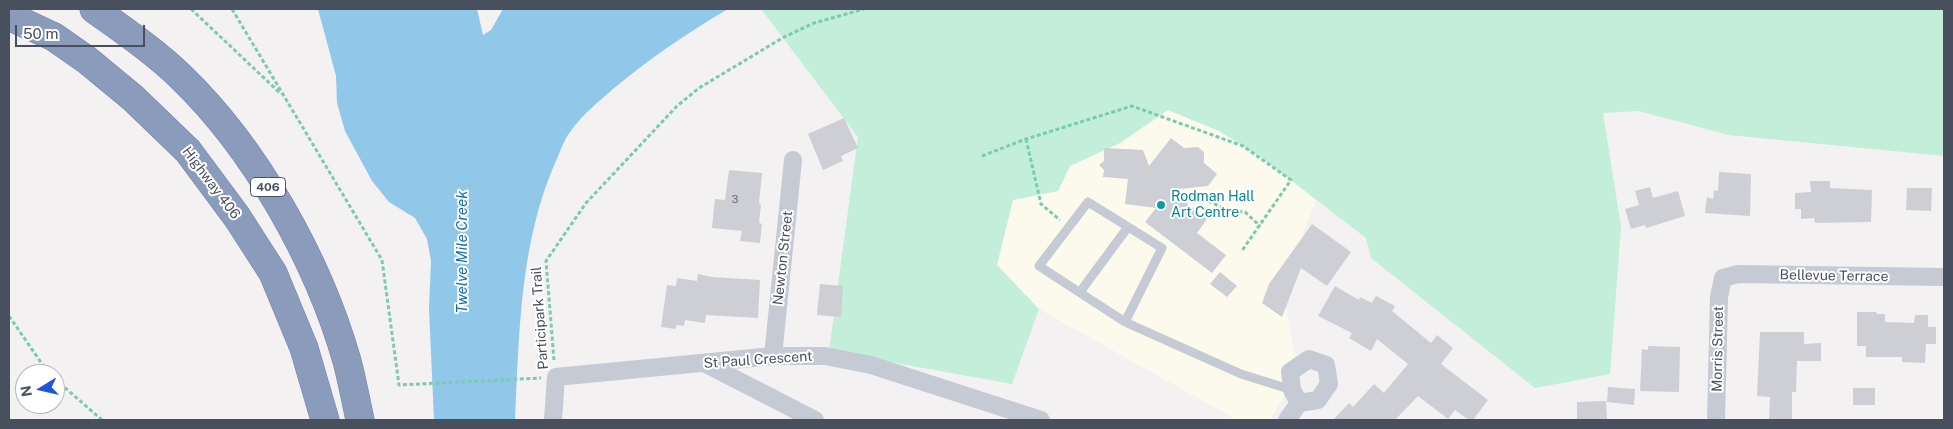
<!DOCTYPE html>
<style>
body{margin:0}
#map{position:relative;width:1953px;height:429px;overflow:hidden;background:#f3f1f1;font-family:"Public Sans",sans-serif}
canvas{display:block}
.frame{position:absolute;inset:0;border:10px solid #49505d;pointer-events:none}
.north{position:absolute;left:15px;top:364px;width:50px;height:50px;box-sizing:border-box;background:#fff;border:1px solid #b6b9be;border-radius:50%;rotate:261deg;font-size:14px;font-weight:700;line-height:20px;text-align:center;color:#49505d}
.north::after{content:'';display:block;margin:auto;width:18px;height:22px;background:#2253db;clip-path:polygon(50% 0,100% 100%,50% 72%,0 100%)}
.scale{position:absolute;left:15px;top:25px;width:130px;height:22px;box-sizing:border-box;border:2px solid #49505d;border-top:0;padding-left:6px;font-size:15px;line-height:18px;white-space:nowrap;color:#49505d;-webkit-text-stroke:4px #fff;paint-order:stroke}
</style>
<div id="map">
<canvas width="1953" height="429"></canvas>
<div class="frame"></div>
<div class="north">N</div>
<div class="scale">50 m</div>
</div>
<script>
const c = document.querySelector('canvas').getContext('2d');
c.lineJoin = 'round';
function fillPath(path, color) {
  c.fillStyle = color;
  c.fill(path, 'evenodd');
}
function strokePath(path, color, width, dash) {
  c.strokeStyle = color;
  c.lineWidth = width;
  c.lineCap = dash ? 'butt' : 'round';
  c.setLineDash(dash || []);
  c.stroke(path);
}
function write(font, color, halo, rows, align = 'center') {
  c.font = font + ' "Public Sans",sans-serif';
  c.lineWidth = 4;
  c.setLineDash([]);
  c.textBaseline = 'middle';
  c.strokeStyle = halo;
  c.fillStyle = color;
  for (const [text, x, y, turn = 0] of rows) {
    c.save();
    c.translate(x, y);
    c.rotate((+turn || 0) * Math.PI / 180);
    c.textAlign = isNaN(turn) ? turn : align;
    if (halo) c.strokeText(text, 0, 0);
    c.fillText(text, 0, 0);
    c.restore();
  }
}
fillPath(new Path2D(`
 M1168,110L1219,131L1262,158L1316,200L1282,288L1298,373L1270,420H1237L1039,309L997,265L1013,200L1058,191L1070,166L1120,143Z`), '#fcfaec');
fillPath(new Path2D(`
 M761,9H1944V156L1729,135L1639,111L1603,113L1621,227L1610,374L1535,388L1371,258L1366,238L1262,158L1219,131L1168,110L1120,143L1070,166L1058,191L1013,200L997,265L1039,309L1012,384L829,351L858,137Z`), '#c2eeda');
fillPath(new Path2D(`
 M318,9H477L483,35L491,30L503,9H728C687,33 649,59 613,89C597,103 582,115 570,132C563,141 560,153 555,163C520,243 519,334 515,420H434L429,308L431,261L427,239L415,218L389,202L372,181L345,131L337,103L336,76Z`), '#91c7e8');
fillPath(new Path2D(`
 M844,118L858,148L841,156L843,161L823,170L808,134Z
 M1171,138L1184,148L1198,147L1204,152V163L1217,174L1208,186L1170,190L1207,219L1197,233L1226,255L1212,273L1145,222L1156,208L1125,204L1128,179L1103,177L1104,170L1099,165L1104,161V148L1143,150L1149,166Z
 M729,170L762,173L759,203L761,204L759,223L762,224L760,243L740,241L742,231L712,228L715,199L725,200Z
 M1719,172L1751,174L1750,216L1705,213L1707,197L1713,199L1714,190L1718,191Z
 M1810,181H1830V188L1872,190L1871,222L1815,223L1814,218L1801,219V209H1795V193L1811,192Z
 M1650,187L1653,198L1678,191L1685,216L1646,228L1645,225L1631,229L1625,209L1639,205L1635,191Z
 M1907,188H1932L1931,211L1906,210Z
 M1312,224L1351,252L1327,286L1301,268L1282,317L1262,303L1269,284Z
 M1220,272L1237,286L1227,297L1210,284Z
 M698,274L712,277L760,280L758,318L706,315L705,323L685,320L684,326L676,325V329L661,327L667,285L676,286L677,278L697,281Z
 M820,284L843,286L841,317L817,315Z
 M1335,286L1359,300L1360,297L1372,303L1376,296L1395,306L1392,311L1431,343L1437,335L1453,348L1441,364L1488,400L1473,420H1469L1455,410L1448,419L1418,396L1395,420H1333L1349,403L1353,407L1374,384L1384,393L1408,364L1377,339L1371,351L1349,338L1352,333L1318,316Z
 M1857,312H1876L1877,314H1885V322L1914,323L1915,315H1928V327H1936V344H1926L1925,363L1902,362V357H1866V346H1857Z
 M1760,332H1804V344L1821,343V361H1797L1796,392H1792V420H1769L1770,397L1757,396Z
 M1648,346L1680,347L1679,392L1640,391L1642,349L1648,350Z
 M1608,387L1635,389L1634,405L1607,402Z
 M1853,388H1875V405H1853Z
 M1606,401L1607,420H1577V402Z`), '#cecfd5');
const motorway = new Path2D(`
 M94,9C123,30 154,51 180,76C256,149 318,260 347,361C352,380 356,401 360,420
 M9,16L54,37L87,60L133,98L188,151L237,217L273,273L304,348L325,420`);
strokePath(motorway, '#7685a8', 29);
strokePath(new Path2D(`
 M191,9L281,94
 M232,9L382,260L399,385L541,378
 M1026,139L1041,204L1060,220
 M982,156L1026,139L1132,106L1243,146L1291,180L1241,252
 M1208,201L1230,211L1245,212L1260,226
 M9,316L49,374
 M554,360L546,261L586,203L677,106L699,88L784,37L814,23L864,9
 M55,379L102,420`), '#7bcab1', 3, [4, 2.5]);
strokePath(new Path2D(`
 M1080,292L1128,227
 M1125,322L1039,266L1088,202L1162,248L1125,322L1241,374L1292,390`), '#c5cad4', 9);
strokePath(new Path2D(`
 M773,356L793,160
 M706,364L815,420
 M553,420L556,377L773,356H825L871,365L1041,420
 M1287,420L1299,403L1318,400L1329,384L1326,365L1309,359L1290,372L1292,390L1299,403
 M1716,420L1719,297L1723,278L1738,274L1944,277`), '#c5cad4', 18);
strokePath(motorway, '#8b9bbc', 28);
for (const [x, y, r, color] of [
 [1161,205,5,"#0f9aa8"]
]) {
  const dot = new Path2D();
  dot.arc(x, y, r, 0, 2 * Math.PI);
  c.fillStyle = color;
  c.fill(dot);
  strokePath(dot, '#fff', 2);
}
write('11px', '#6a707b', null, [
 ["3",735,200]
]);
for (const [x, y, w] of [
 [268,187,35]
]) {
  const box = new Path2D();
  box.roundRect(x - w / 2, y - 9.5, w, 19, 4);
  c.fillStyle = '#fff';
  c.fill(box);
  strokePath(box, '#49505d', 1);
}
write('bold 12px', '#49505d', null, [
 ["406",268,187]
]);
write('14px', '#49505d', '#fff', [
 ["Highway 406",211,183,53],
 ["Newton Street",783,258,-84],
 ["Bellevue Terrace",1834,276,1],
 ["Participark Trail",540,318,-94],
 ["Morris Street",1718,349,-89],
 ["St Paul Crescent",758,360,-4]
]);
write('14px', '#0d838f', '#fff', [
 ["Rodman Hall",1171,197],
 ["Art Centre",1171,213]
], 'left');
write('italic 15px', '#136ea6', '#fff', [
 ["Twelve Mile Creek",462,252,-90]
]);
</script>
